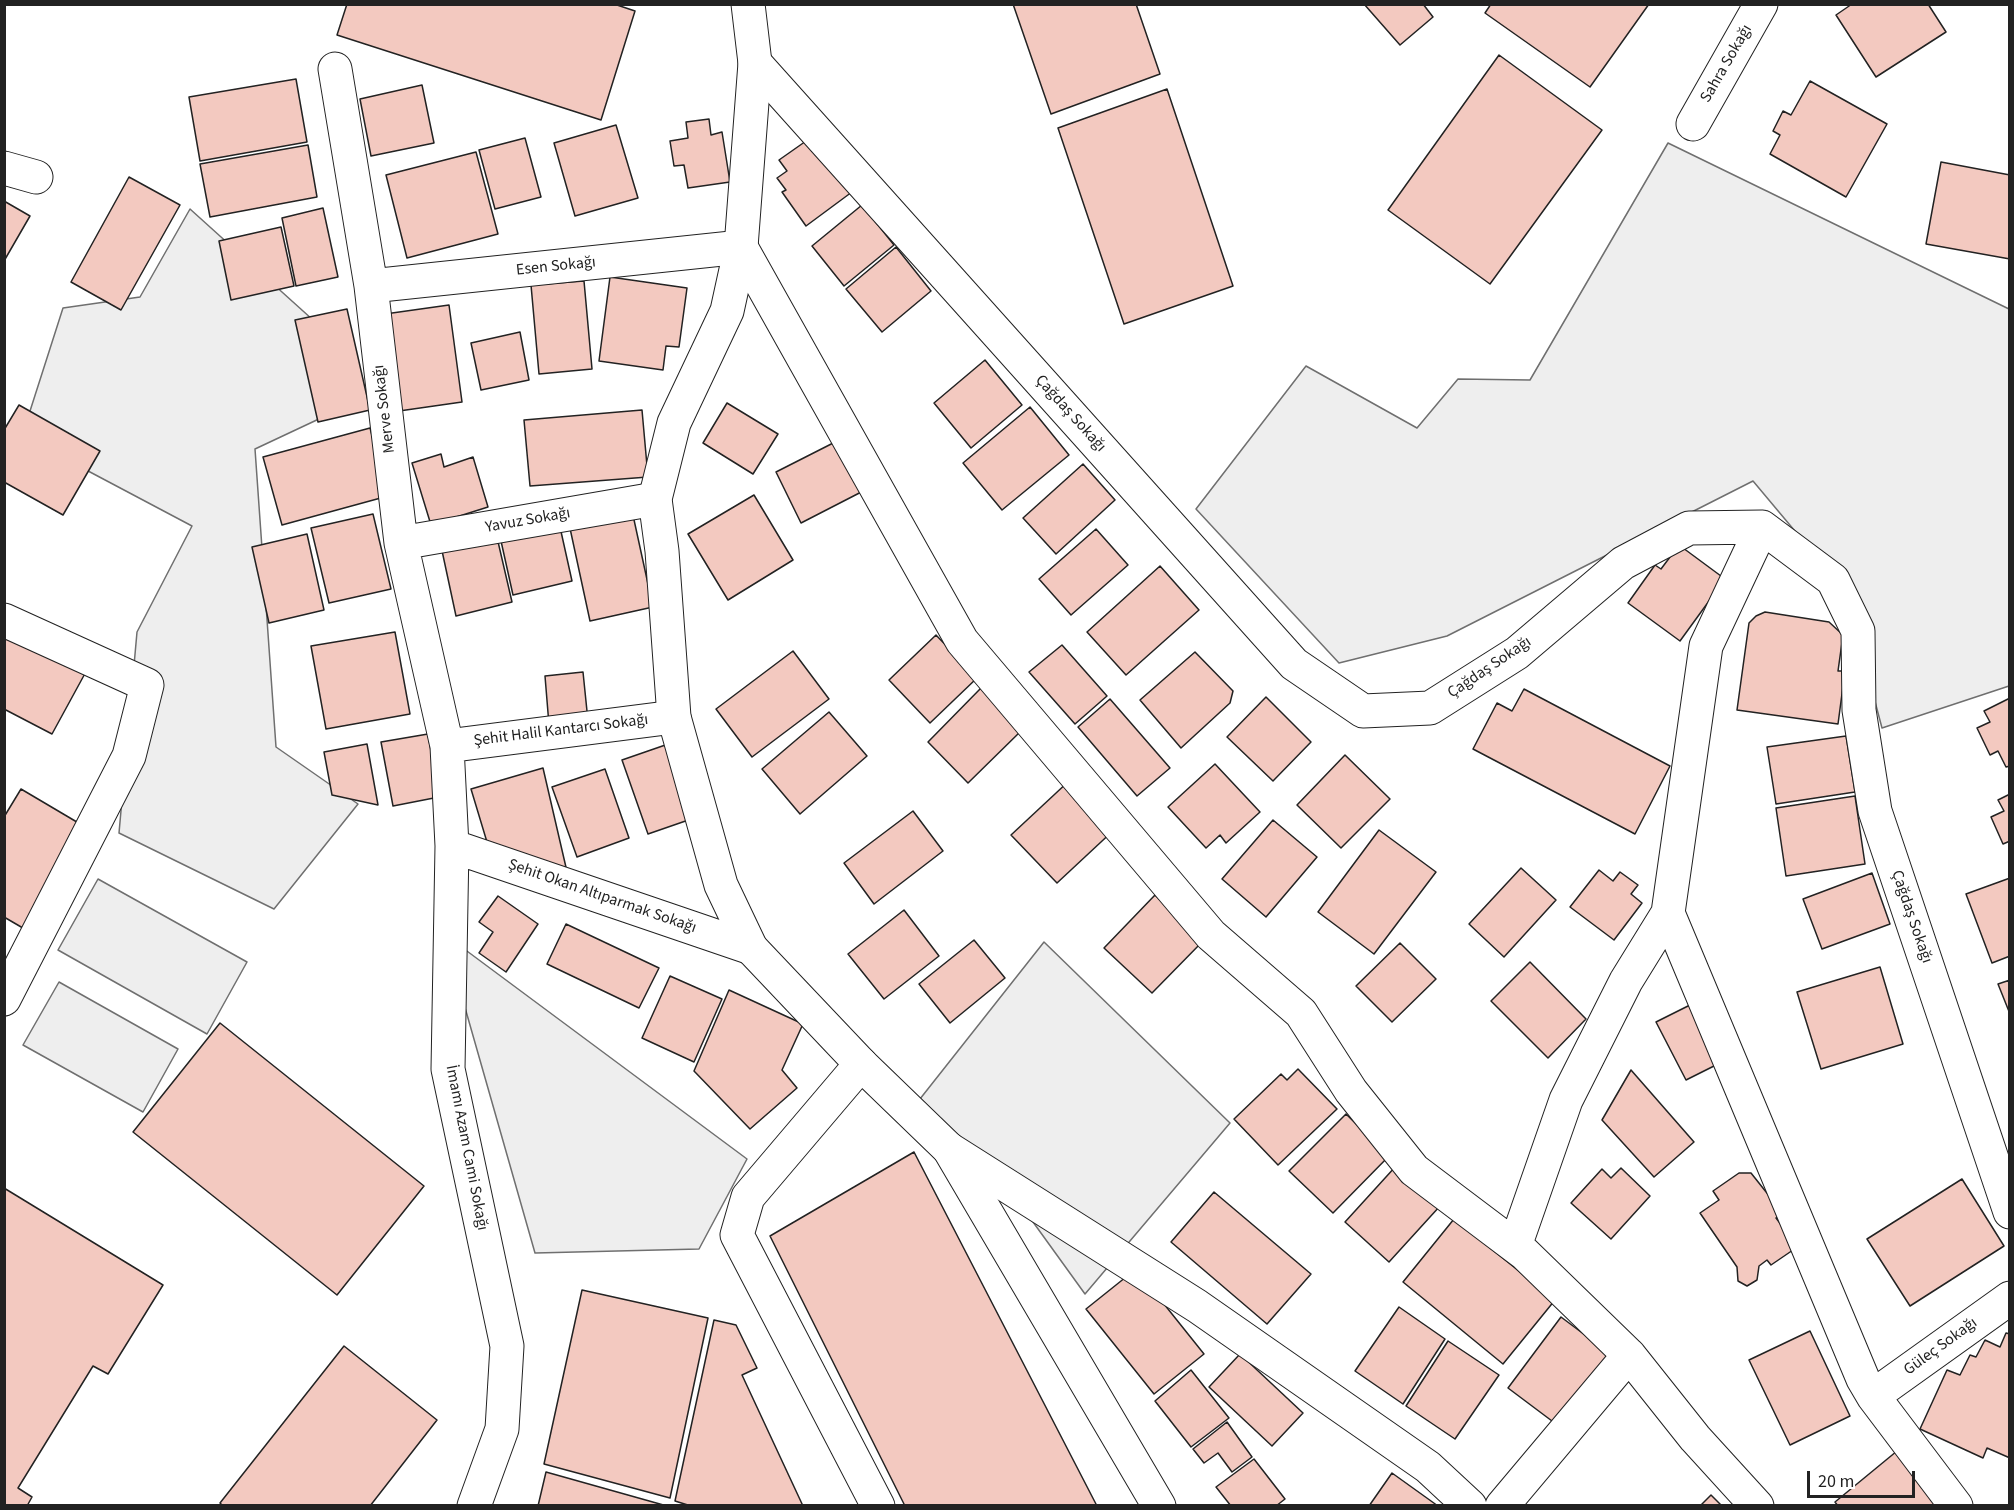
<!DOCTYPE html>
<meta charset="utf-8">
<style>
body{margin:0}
#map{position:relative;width:2014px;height:1510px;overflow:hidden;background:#fff;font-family:"Source Sans 3",sans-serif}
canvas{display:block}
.frame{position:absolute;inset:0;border:6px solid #222;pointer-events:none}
.scale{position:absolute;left:1807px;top:1471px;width:108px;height:27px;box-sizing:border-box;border:3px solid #222;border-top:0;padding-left:8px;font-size:18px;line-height:21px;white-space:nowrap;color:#222;-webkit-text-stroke:4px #fff;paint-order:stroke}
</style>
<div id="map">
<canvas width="2014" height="1510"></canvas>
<div class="frame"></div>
<div class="scale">20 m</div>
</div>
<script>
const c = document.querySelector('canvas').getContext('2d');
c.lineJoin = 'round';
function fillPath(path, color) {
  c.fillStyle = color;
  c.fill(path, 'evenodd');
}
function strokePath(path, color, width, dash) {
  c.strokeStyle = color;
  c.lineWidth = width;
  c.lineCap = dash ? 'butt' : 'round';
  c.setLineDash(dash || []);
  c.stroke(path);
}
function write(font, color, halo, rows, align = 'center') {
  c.font = font + ' "Source Sans 3",sans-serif';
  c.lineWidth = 4.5;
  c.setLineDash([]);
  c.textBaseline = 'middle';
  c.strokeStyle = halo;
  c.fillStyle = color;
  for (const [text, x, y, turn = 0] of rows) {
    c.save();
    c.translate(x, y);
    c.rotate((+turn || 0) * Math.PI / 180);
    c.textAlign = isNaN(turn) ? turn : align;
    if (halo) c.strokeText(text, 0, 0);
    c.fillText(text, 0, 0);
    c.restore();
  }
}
const green = new Path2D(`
 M1668,143L2009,309V686L1882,728L1846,592L1753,481L1447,636L1339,663L1196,509L1306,366L1417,428L1458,379L1530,380Z
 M190,209L313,320L321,418L255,449L276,747L358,804L274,909L119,833L137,632L192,526L22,436L63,308L140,297Z
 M98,879L247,962L207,1034L58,950Z
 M444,934L747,1159L699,1249L535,1253Z
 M1044,942L1230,1123L1085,1294L989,1161L916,1104Z
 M59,982L178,1049L143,1112L23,1045Z`);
fillPath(green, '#eee');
strokePath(green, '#6f6f6f', 1.5);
const building = new Path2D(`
 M347,4H614L635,11L601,120L337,35Z
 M1013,4H1136L1160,74L1051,114Z
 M1364,4H1423L1433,17L1400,45Z
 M1491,4H1649L1590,87L1485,13Z
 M1852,4H1928L1946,32L1876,77L1836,15Z
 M1499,55L1602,130L1490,284L1388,210Z
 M296,79L307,142L200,161L189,97Z
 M1810,81L1887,124L1846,197L1770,154L1780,135L1773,131L1783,111L1791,115Z
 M422,85L434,143L371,156L360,99Z
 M1167,89L1233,286L1124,324L1058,128Z
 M709,119L711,135L722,132L730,182L688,188L684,165L674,166L670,141L688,138L686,122Z
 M616,125L638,198L575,216L554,143Z
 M816,134L856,189L806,226L782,192L786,190L777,178L787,171L779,160Z
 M525,138L541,197L495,209L479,150Z
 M308,145L317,197L210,217L200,164Z
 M476,152L498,234L407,258L386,175Z
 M1941,162L2010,175V259L1926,244Z
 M129,177L180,205L121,310L71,282Z
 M4,201L30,216L4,261Z
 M862,205L894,245L844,286L812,246Z
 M323,208L338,277L296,286L282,218Z
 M281,227L294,286L231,300L219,241Z
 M896,247L931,291L882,332L846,289Z
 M610,277L687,288L679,347L666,346L663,370L599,361Z
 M584,281L592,369L539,374L531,285Z
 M449,305L462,402L399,411L385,314Z
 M347,309L370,410L318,422L295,320Z
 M520,332L529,380L481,390L471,343Z
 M985,360L1022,405L971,448L934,403Z
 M727,403L778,434L753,474L703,443Z
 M19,405L100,451L63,515L4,482V430Z
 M1030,407L1069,455L1002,510L963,463Z
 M642,410L648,477L530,486L524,420Z
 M370,428L388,496L282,525L263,457Z
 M845,437L871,487L801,523L776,472Z
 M441,454L444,467L473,457L488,507L431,525L412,463Z
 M1083,464L1115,500L1056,554L1023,518Z
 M754,495L793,560L728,600L688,534Z
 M631,506L653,607L590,621L568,519Z
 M373,514L391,589L329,603L311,528Z
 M558,518L572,581L513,595L499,532Z
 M1096,529L1128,565L1071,615L1039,579Z
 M496,533L512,602L456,616L441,546Z
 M307,534L324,610L269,623L252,547Z
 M1679,545L1725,579L1680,641L1628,603L1655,565L1661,569Z
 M1160,566L1199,610L1126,675L1087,632Z
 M1765,612L1829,622L1843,635L1838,671H1845L1838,724L1737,710L1749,623L1756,616Z
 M4,624L88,668L52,734L4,709Z
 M395,632L410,714L326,729L311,646Z
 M936,635L977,678L930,723L889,680Z
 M1062,645L1107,696L1075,724L1029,672Z
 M793,651L829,699L752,757L716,709Z
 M1195,652L1233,691L1230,703L1181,748L1140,700Z
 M583,672L588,721L549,725L545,676Z
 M981,688L1022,730L968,783L928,742Z
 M1524,689L1670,766L1635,834L1473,749L1497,703L1512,711Z
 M1266,697L1311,742L1273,781L1227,737Z
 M2010,698V766L2006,767L1998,751L1990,755L1977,728L1990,722L1984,711Z
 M1110,699L1170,768L1137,796L1078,727Z
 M829,712L867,756L800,814L762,769Z
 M428,734L439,797L393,806L381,742Z
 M1846,736L1855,792L1776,804L1767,747Z
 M674,742L700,816L648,834L622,760Z
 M367,744L378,805L332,795L324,752Z
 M1345,755L1390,799L1341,848L1297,805Z
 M1215,764L1260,812L1226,843L1220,835L1206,848L1168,807Z
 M543,768L568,876L490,852L471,789Z
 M605,769L629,838L577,857L552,787Z
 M1070,780L1116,828L1057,883L1011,835Z
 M21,789L87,828L28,931L4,917V817Z
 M2010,794V841L2003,844L1991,817L2004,811L1998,800Z
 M1855,796L1865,864L1786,876L1776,808Z
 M913,811L943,851L874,904L844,863Z
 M1273,820L1317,857L1266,917L1222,879Z
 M1379,830L1436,872L1374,954L1318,912Z
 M1521,868L1556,900L1504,957L1469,924Z
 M1599,870L1613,881L1620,872L1638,885L1631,894L1642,903L1614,940L1570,907Z
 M1872,873L1890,924L1822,949L1803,899Z
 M2010,878V956L1992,963L1966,894Z
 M1155,895L1203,941L1152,993L1104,948Z
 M498,896L538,924L506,972L479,953L493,932L479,922Z
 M904,910L939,956L884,999L848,954Z
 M566,924L659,968L639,1008L547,964Z
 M974,940L1005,978L950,1023L919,984Z
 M1400,943L1436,979L1392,1022L1356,986Z
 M1530,962L1586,1019L1548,1058L1491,1001Z
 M1880,967L1903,1044L1821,1069L1797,992Z
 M670,976L722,999L694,1062L642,1038Z
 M2010,980V1014L1998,984Z
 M729,990L803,1024L782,1070L797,1088L750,1129L694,1071Z
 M1698,1001L1728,1059L1686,1080L1656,1022Z
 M220,1023L424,1186L337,1295L133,1132Z
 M1298,1069L1337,1109L1278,1165L1234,1119L1281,1074L1287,1080Z
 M1631,1070L1694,1142L1654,1177L1602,1120Z
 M1346,1114L1389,1156L1333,1213L1289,1171Z
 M914,1152L1097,1506H905L770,1236Z
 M1396,1166L1440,1206L1389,1262L1345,1222Z
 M1621,1168L1650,1196L1611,1239L1571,1203L1602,1169L1611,1178Z
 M1739,1173H1751L1782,1212L1776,1218L1795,1243L1793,1250L1771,1265L1767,1260L1759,1266L1757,1280L1747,1286L1738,1281L1737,1267L1700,1213L1719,1200L1713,1191Z
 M1962,1179L2004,1246L1910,1306L1867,1239Z
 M4,1188L163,1285L108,1374L93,1366L18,1488L32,1497L27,1506H4Z
 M1214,1192L1311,1274L1267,1324L1171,1242Z
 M1454,1219L1555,1300L1503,1364L1403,1282Z
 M1136,1269L1204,1354L1154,1394L1086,1309Z
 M582,1290L708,1318L670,1498L544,1464Z
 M1399,1307L1445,1339L1403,1404L1355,1371Z
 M1561,1317L1613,1356L1560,1427L1508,1388Z
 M714,1320L736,1325L757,1368L742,1375L803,1506H691L675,1501Z
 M1810,1331L1850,1416L1790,1445L1749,1360Z
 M2006,1333L2010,1334V1458L1987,1448L1983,1458L1920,1429L1947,1370L1960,1375L1970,1355L1976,1357L1985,1340L2000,1347Z
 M1448,1341L1499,1375L1455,1439L1406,1406Z
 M344,1346L437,1420L370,1506H223L220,1503Z
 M1240,1354L1303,1413L1272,1446L1209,1387Z
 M1191,1370L1229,1418L1191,1447L1155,1401Z
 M1227,1422L1252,1457L1232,1472L1218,1453L1204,1463L1193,1449Z
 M1897,1451L1941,1506H1838L1835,1502Z
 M1254,1459L1285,1499L1276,1506H1231L1216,1487Z
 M546,1472L667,1506H538Z
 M1392,1473L1438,1506H1369Z
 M1711,1495L1722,1506H1700Z`);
fillPath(building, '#f3c9c0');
strokePath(building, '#222', 1.5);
const minor = new Path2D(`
 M755,63L1294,664L1363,711L1430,708L1517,653L1623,563L1689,528L1762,527L1833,580L1858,631L1859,710L1875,811L2010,1212
 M335,69L371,286L401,543L447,746L452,846L448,1069L507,1346L502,1429L474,1506
 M1693,124L1761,4
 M4,168L36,177
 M371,286L741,247L962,641L1211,935L1301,1013L1351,1091L1414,1170L1524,1253L1629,1355L1695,1438L1757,1506
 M1762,527L1706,646L1668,913L1863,1379L1873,1396L1956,1506
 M401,543L655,499
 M4,620L147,685L129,756L4,999
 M447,746L674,717
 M452,846L751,948
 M861,1064L748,1197L737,1235L878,1506
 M949,1149L1197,1306L1428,1467L1470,1506
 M1515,1246L1566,1100L1626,981L1668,913
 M1873,1396L2010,1298
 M1502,1506L1629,1355`);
const major = new Path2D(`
 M748,4L755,63L741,247L727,311L674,423L655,499L662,551L674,717L721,885L751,948L861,1064L949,1149L1159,1506`);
strokePath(minor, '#222', 35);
strokePath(major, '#222', 35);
strokePath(minor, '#fff', 33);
strokePath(major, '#fff', 33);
write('16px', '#222', '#fff', [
 ["Sahra Sokağı",1727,64,-60],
 ["Esen Sokağı",556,267,-6],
 ["Merve Sokağı",385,409,-97],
 ["Çağdaş Sokağı",1070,414,48],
 ["Yavuz Sokağı",528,521,-10],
 ["Çağdaş Sokağı",1490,668,-34],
 ["Şehit Halil Kantarcı Sokağı",561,731,-7],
 ["Şehit Okan Altıparmak Sokağı",602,897,19],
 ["Çağdaş Sokağı",1911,917,71],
 ["İmamı Azam Cami Sokağı",466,1148,79],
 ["Güleç Sokağı",1941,1347,-36]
]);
</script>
